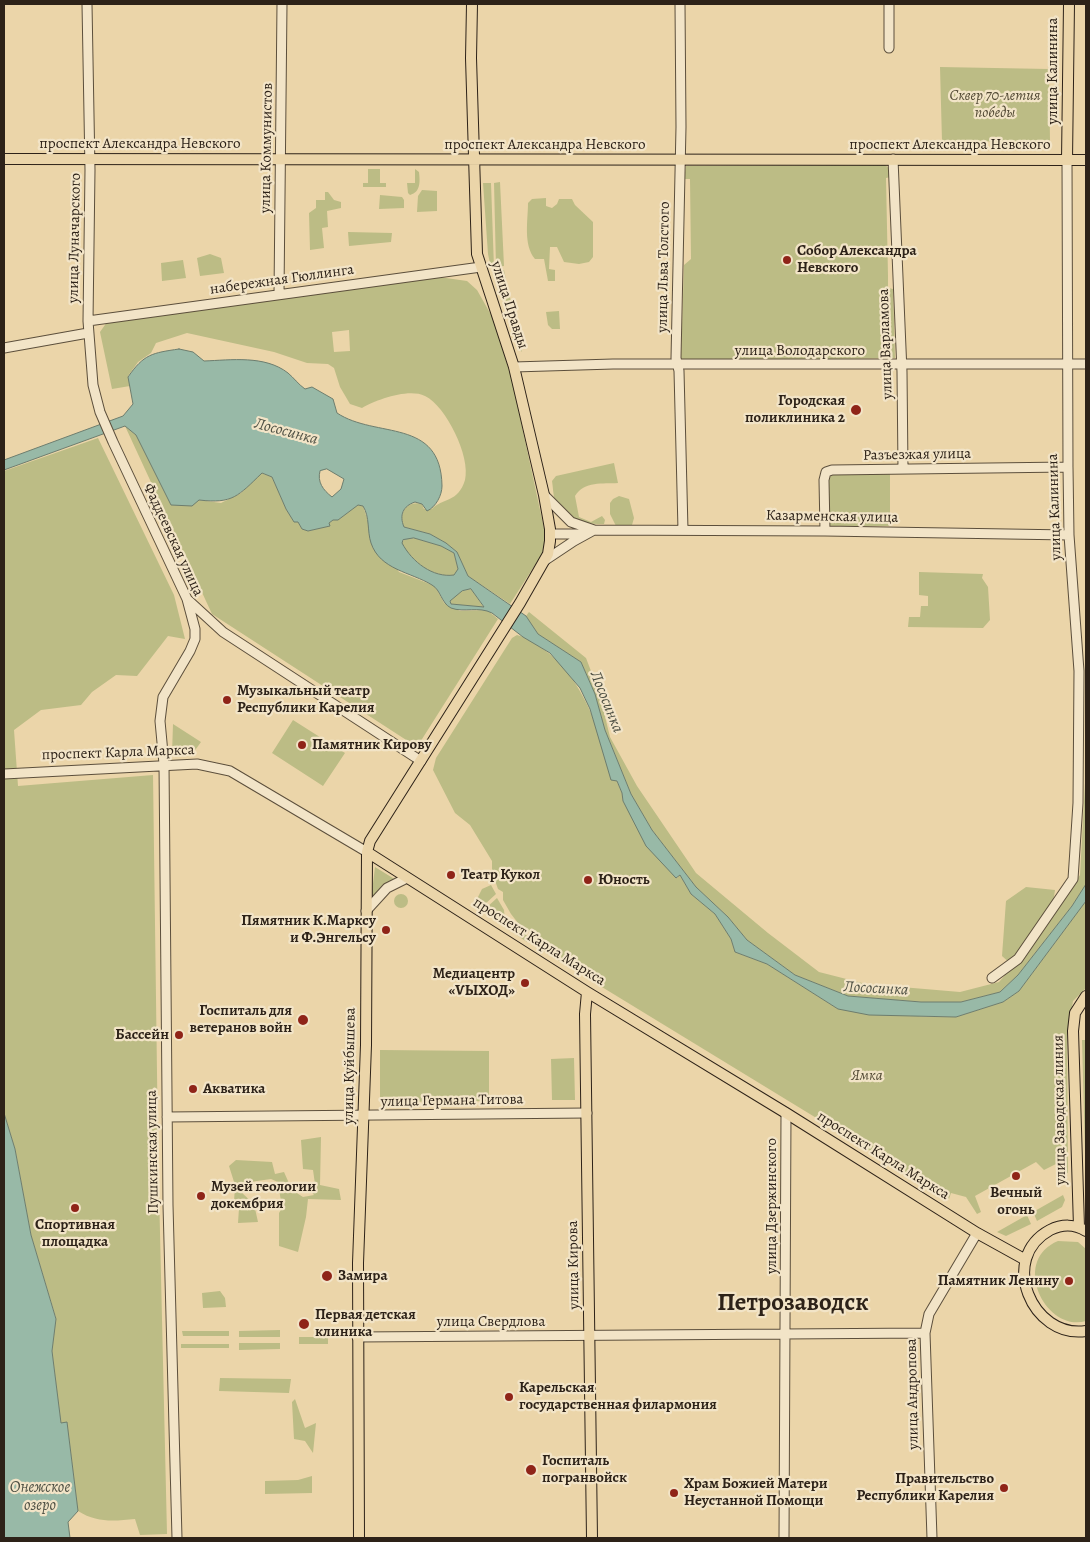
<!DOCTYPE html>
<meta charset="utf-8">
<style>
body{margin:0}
#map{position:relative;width:1090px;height:1542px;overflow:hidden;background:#ebd5a9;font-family:Alegreya,serif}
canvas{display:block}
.frame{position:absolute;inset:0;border:5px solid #2d2218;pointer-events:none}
</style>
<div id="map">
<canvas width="1090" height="1542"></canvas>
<div class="frame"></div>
</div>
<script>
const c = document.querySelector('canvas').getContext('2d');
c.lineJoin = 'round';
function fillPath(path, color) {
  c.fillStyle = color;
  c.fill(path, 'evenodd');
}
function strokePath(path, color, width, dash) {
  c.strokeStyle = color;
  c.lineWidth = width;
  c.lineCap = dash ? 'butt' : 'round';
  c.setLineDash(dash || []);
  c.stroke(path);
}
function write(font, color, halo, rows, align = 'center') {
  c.font = font + ' Alegreya,serif';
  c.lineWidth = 4.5;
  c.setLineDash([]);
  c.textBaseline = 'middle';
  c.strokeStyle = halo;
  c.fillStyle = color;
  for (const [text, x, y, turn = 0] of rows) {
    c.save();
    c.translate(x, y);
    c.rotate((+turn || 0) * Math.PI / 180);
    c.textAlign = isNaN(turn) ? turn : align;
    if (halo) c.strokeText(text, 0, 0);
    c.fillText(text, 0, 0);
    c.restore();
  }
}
fillPath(new Path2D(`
 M940,67L1049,69L1050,142L942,141Z
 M885,165L890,169L891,177L886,178L888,276V288L893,289L895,358L682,361L681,358L684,265L691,259L690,179H684L686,166Z
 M368,169H380V183H386V187H363V183H368Z
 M415,169L419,172C420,181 421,192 410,195L408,193L407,183H415Z
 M500,182L504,266L496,267L494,183Z
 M483,183H491L494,268H491L488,254Z
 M422,190L437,191V211L417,212L418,196Z
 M325,192H328L334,200L341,202V208L327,211L328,227L322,228L324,248L310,250L309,213L316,208V200H325Z
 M380,195L402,197L404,200V208L379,209Z
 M546,198V206L552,208L557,204L559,199H572L575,205L593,222V257L589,262L579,264L564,262L557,247H550L549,269L555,270V281H548L544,259H535C523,245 528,220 528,203L532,199Z
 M348,232L392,233L391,242L349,246Z
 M210,254L221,258L224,273L200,276L197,258Z
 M183,260L186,278L162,281L161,263Z
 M504,270L522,352L518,348L497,271Z
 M439,277L467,281L477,290L494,320L512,380L545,533V545L542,554L510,604L468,576L457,552L446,543L430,534L404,527C398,513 407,500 422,504L424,509H432C442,498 458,503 465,480C471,457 446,406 425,396C408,388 376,400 362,408L350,404L340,387L334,368L328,364L307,363L274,352L187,333L156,343L151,353L138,362L128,376L130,386L112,389L100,332L107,322ZM349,330L350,351L334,352L332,332Z
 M559,311L560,329H552L548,325L546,312Z
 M125,426L136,435L171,505L199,500L221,503L241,493L261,473L272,477L286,509L294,522H298L302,529L308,531L330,526L329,523L333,520H338L358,505L363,506L368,521L399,572L435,586L444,603L460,611L487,610L498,619L417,747L212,614Z
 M98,438L174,595L185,639L168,636L137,676L116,675L92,692L81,705L41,710L14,730L18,786L153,775L158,1147L167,1534L140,1535L135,1519C114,1521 97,1523 78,1511L67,1423L61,1424L52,1351L56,1318L31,1235L15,1149L4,1113V471Z
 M614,463L618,483C603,484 584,481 575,496L579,517L591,522L602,516L605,520L604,524C587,525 563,519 555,501C553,495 553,487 552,481L556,476Z
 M890,472V526H828L827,484L829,477L835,474Z
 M619,496L629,499L634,518L632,525L616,526L610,514V503L613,499Z
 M414,538L441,546L454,553L458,570L454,575C433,578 412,562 401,543L405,539Z
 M919,572L983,574L982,578L988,587L990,620L983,628L908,627L909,617H920L921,606H928V596L919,595Z
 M471,589L484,608L451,604L450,600L462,591Z
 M529,612L586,658L599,692L610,737L637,786L696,873L768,933L819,972L866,984L960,992L999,982L1013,966L1002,956L1006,901L1026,887L1055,890L1051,917L1080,875L1085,783V652L1086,884L1072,906L1018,975L1000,992L961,1002H921L848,996L795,975L747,940L728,917L696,887L652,830L631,794L605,730L595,694L581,662L538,634L526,616Z
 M517,635C525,637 531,641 537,645C588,676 600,742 622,793L623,801L677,878L680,875L691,894L715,914L731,939L735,952L767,964L838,1009L930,1017H956L1003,1002L1019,991L1086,901V988L1073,1001L1067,1036L1068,1173L1060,1174V1162L1044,1170L1036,1162L975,1196L981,1212L977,1214L966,1197L951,1193L949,1199L543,951L540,939L518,923L511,914L503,900V892L498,889L492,872V861L470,825L455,813L433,770L436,758L512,638Z
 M293,720L345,753L323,786L272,753Z
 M173,724L201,742L193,753L172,754Z
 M375,867L396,880L379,889L371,900Z
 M491,885L496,894L484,905L478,897L482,889Z
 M394 901a7 7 0 1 1 14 0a7 7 0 1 1-14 0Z
 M497,898L504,910L505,922L486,908Z
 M509,918L531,940L527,942L509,930Z
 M1082,1040H1086V1189Z
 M380,1050L489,1051V1101L380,1102Z
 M574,1058L575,1100H552L551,1059Z
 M321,1137L320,1185L339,1189L341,1200L308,1199L306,1217L298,1252L279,1246V1213L282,1208L278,1182L271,1179L243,1183L241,1192L254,1204L258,1222L238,1223L239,1208L234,1202L235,1185L229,1166L236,1160L272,1162L275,1174L284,1172L292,1190L303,1197L314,1195L305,1184H315L313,1170L303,1169L301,1140Z
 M1063,1195L1065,1200L1062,1207L1037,1221L1033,1212Z
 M1027,1215L1031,1224L1006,1236L997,1232Z
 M1058,1241L1078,1242L1086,1249V1321C1046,1333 1010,1261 1058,1241Z
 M220,1291L225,1298L226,1307L203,1308L202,1293Z
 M280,1330V1337H239V1331Z
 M182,1331H229V1336H183Z
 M299,1337H328V1344H299Z
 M239,1343H280V1349L239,1350Z
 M181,1344H229V1348H181Z
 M220,1378L291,1379L289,1393L219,1391Z
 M295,1399L305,1428L316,1423L313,1453L305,1441L294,1439L292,1402Z
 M312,1476V1493L265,1494V1481L298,1480Z`), '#bcbc85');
const water = new Path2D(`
 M179,349L193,352L204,361C231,360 265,355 288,373C294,378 298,384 305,389L312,387L333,399L337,413C376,439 441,417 442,486C442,495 436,507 427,511L422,504L415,502C403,506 399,515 404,527L430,534L446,543L457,552L468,576L526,616L538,634L581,662L595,694L605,730L631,794L652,830L696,887L728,917L747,940L795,975L848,996L921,1002H961L1000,992L1018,975L1072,906L1086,884V901L1019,991L1003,1002L956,1017L869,1015L838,1009L767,964L735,952L731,939L715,914L691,894L680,875L676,878L646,846L623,801L622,793L617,781L611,780L590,709L580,688L550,653L523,637L492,613C479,606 464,613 451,608C441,603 441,590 432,585C411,572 380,570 371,543C367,531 370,517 363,506L358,505L338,520H333L329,523L330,526L308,531L302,529L298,522H294L286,509L272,477L262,473C238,496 233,504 199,500L192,506L171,505L136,435L125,426L4,470V460L123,416L133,404L128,377C144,354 152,353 179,349ZM327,469L344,479L341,489L332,497C323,490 317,482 320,471ZM414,538L441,546L454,553L458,569L454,575C433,578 412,562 402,543L403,540ZM471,589L484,607L451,604L450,601L462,591Z
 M4,1113L15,1149L31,1235L56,1319L52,1351L61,1423L67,1422L78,1511L68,1522L70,1538H4Z`);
fillPath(water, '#98b9a7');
strokePath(water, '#6d7d6e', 1);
const minor = new Path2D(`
 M87,4L90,170L88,321L93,385L100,412L113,442L187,599L195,629V639L190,651L163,697L160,721L164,764L168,1205L177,1538
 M680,4L681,127L676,358L679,371L683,530
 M889,4V48
 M893,159L902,372L903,469
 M279,293L282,4
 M88,321L481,267
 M4,348L88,333
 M514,367L613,364H1086
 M545,496L571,522L594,530L825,531L1069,535
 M825,531L824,480L826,472L832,470L1068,467
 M551,534H583
 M544,561L574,541L594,530
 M187,599L223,632L421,761
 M4,774L197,764L230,771L367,852
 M366,911L387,888L407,878
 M992,978L1018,959L1073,879L1078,803L1079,671L1069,535L1068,467L1067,160
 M167,1117L587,1113
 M357,1337L925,1333
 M784,1538L786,1113
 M932,1538L925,1333L929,1314L977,1233`);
const major = new Path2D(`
 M4,159L1086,160
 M1067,160L1069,4
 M367,852L587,992L786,1113L977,1233L1024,1259
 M587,992L585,1014L592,1538
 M1079,1227L1073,1031L1075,1013L1086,996
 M1086,1231C1075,1224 1062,1224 1050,1230C998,1258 1032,1339 1086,1331
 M359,1538L358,1263L366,1045L367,852L370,841L520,603L548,554L550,541V529L544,495L514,367L477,254L471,58L472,4`);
strokePath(minor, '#5c4f3c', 11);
strokePath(major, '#2d2218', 12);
strokePath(minor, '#f2e4c7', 9);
strokePath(major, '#ebd5a9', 10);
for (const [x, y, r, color] of [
 [787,260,5,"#8f2418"],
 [856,410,6,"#8f2418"],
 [227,700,5,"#8f2418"],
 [302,745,5,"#8f2418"],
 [451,875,5,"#8f2418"],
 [588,880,5,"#8f2418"],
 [386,930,5,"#8f2418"],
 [525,983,5,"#8f2418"],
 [303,1020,6,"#8f2418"],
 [179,1035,5,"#8f2418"],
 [193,1089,5,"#8f2418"],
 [1016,1176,5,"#8f2418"],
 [201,1196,5,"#8f2418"],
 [75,1208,5,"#8f2418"],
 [327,1276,6,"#8f2418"],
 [1069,1281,5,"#8f2418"],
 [304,1324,6,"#8f2418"],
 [509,1397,5,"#8f2418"],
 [531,1470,6,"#8f2418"],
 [1004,1488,5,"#8f2418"],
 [674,1493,5,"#8f2418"]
]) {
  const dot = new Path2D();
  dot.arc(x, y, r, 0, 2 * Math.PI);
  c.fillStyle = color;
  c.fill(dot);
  strokePath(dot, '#f2e4c7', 2);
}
write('15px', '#2d2218', '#f2e4c7', [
 ["улица Калинина",1053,71,-90],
 ["проспект Александра Невского",140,144],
 ["проспект Александра Невского",545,145],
 ["проспект Александра Невского",950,145],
 ["улица Коммунистов",267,148,-89],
 ["улица Луначарского",75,238,-89],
 ["улица Льва Толстого",664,267,-89],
 ["набережная Гюллинга",282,280,-8],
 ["улица Правды",509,305,72],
 ["улица Варламова",886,344,-92],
 ["улица Володарского",800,351],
 ["Разъезжая улица",917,455,-1],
 ["улица Калинина",1055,507,-92],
 ["Казарменская улица",832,517,1],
 ["Фаддеевская улица",173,540,65],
 ["проспект Карла Маркса",118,753,-2],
 ["проспект Карла Маркса",539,942,32],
 ["улица Куйбышева",350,1066,-89],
 ["улица Германа Титова",452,1101,-1],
 ["улица Заводская линия",1060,1110,-91],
 ["Пушкинская улица",153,1152,-91],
 ["проспект Карла Маркса",883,1156,32],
 ["улица Дзержинского",772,1206,-90],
 ["улица Кирова",574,1265,-91],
 ["улица Свердлова",491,1322],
 ["улица Андропова",913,1394,-91]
]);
write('italic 15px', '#514833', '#f2e4c7', [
 ["Сквер 70-летия",995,96],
 ["победы",995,113],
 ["Ямка",867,1076]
]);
write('bold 15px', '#2d2218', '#f2e4c7', [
 ["Собор Александра",797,251],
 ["Невского",797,268],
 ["Городская",845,401,"right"],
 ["поликлиника 2",845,418,"right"],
 ["Музыкальный театр",237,691],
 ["Республики Карелия",237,708],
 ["Памятник Кирову",312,745],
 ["Театр Кукол",461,875],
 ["Юность",598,880],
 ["Пямятник К.Марксу",376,921,"right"],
 ["и Ф.Энгельсу",376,938,"right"],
 ["Медиацентр",515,974,"right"],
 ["«ѴЫХОД»",515,991,"right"],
 ["Госпиталь для",292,1011,"right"],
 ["ветеранов войн",292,1028,"right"],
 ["Бассейн",169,1035,"right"],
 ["Акватика",203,1089],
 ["Музей геологии",211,1187],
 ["докембрия",211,1204],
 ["Вечный",1016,1193,"center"],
 ["огонь",1016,1210,"center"],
 ["Спортивная",75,1225,"center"],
 ["площадка",75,1242,"center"],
 ["Замира",338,1276],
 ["Памятник Ленину",1059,1281,"right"],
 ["Первая детская",315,1315],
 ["клиника",315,1332],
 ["Карельская",519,1388],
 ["государственная филармония",519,1405],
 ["Госпиталь",542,1461],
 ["погранвойск",542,1478],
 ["Правительство",994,1479,"right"],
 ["Республики Карелия",994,1496,"right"],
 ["Храм Божией Матери",684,1484],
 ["Неустанной Помощи",684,1501]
], 'left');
write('italic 16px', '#4d4f43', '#f2e4c7', [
 ["Лососинка",286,432,15],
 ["Лососинка",606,702,68],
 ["Лососинка",876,989,3],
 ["Онежское",40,1488],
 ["озеро",40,1506]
]);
write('bold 25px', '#2d2218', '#f2e4c7', [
 ["Петрозаводск",793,1304]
]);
</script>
